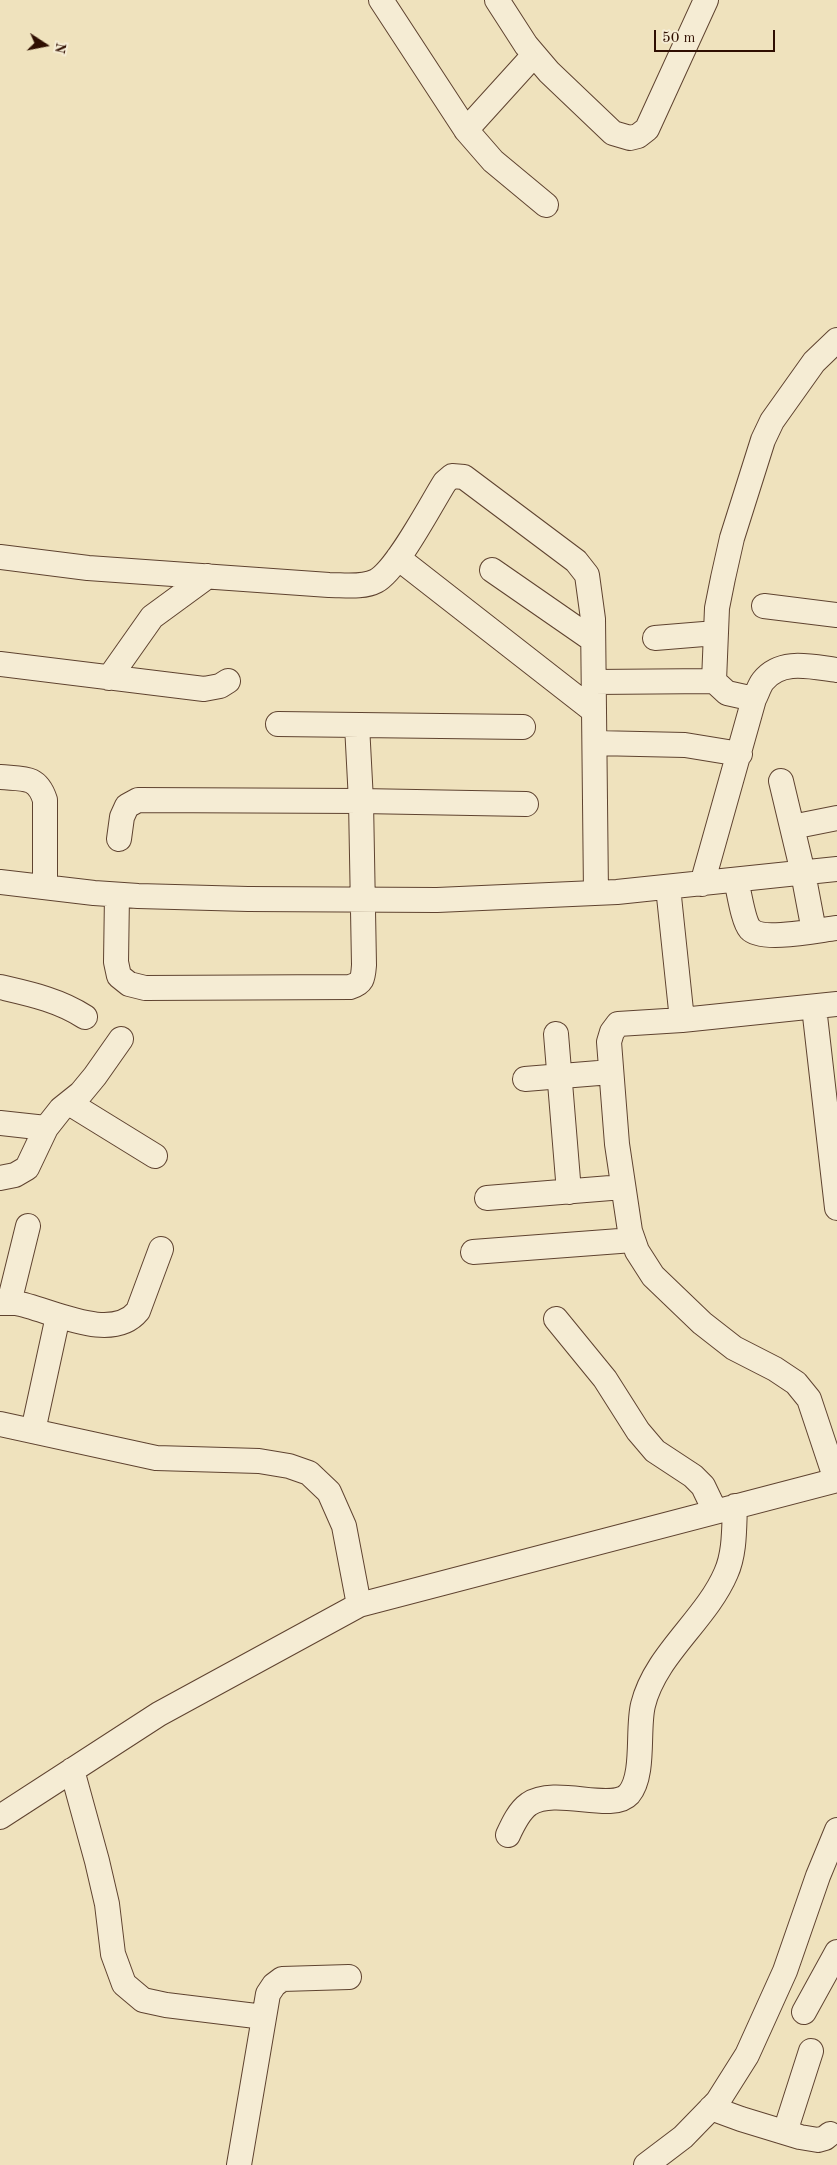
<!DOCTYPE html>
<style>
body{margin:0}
#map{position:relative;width:837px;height:2165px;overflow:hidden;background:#efe2bd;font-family:"Old Standard TT",serif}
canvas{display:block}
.north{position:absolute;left:20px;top:20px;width:50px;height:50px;-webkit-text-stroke:4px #f5ecd4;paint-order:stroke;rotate:101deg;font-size:14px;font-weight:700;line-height:20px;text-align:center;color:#2f0e01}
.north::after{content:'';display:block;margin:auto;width:18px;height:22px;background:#2f0e01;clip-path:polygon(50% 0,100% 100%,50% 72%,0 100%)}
.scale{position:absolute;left:654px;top:30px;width:121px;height:22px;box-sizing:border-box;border:2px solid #2f0e01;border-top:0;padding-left:6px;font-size:15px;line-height:18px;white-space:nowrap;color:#2f0e01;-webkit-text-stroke:4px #f5ecd4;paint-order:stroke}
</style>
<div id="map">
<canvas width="837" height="2165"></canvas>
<div class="north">N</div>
<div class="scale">50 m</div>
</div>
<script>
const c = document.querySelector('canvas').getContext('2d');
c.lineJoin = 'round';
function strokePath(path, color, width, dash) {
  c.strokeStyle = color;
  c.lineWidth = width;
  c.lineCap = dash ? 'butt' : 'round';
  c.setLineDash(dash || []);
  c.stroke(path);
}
const minor = new Path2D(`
 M381,0L466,130L493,161L546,205
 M497,0L526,45L549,72L613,133L630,138L638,136L647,129L706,0
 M466,130L534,55
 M0,557L88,568L329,585C344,585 363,588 376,581C397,570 431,504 445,482L452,476L464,477L576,561L587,575L593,619L596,893
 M398,558L594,711
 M492,570L593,640
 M764,606L837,615
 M655,638L716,633
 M0,664L204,689L220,686L228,681
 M109,678L152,617L208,576
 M594,682L714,681
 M754,699L727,693L714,681L717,608L723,578L732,538L763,440L772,421L814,362L837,340
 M278,724L523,727
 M595,743L685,745L740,754
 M0,777C23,779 37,775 45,800V887
 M781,781L803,873L814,931
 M792,827L837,818
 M119,839L122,817L127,806L138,800L361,801L526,804
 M736,880C739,891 743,921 750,929C762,942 819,930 837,928
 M0,882L94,893L138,896L248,899L437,900L617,892L837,869
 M702,884L754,699C757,694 759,686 763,681C781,658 812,667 837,670
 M668,887L682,1020
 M117,895L116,962L119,976L129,984L145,988L350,987C363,983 363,978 364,965L361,801L357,725
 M0,987C30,994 59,1000 85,1017
 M814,1007L837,1208
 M556,1034L569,1192
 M525,1079L611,1072
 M69,1103L155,1156
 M0,1123L46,1128
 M0,1178L15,1175L27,1168L46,1128L61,1109L81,1093L95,1076L121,1039
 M487,1198L623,1187
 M473,1252L633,1240
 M0,1303C5,1303 11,1303 16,1303C49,1309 111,1344 138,1311L161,1249
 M9,1303L28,1226
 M556,1319L605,1379L638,1431L655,1451L693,1476L703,1486L715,1511
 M0,1424L156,1458L259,1461L289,1466L309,1473L329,1492L344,1526L359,1605
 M33,1431L58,1316
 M836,1480L809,1399L796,1383L775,1369L734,1348L702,1323L653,1276L637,1251L630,1231L617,1144L609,1042L612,1032L618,1024L682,1020L837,1004
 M72,1770L97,1861L107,1904L113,1954L124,1984L143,2000L166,2005L264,2017
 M0,1817L159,1714L359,1605L837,1480
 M508,1835C513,1824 519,1811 529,1804C556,1786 612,1813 629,1794C645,1775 637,1729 643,1705C655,1655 706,1620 726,1573C735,1553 734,1528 735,1506
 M804,2012L837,1952
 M711,2108L741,2119L800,2137L818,2140L825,2138L830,2134
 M785,2132L811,2051
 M239,2165L268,1994L274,1985L282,1979L349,1977
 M646,2165L683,2137L718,2101L747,2055L785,1971L818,1876L837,1830`);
strokePath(minor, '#5f4330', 26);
strokePath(minor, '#f5ecd4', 24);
</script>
